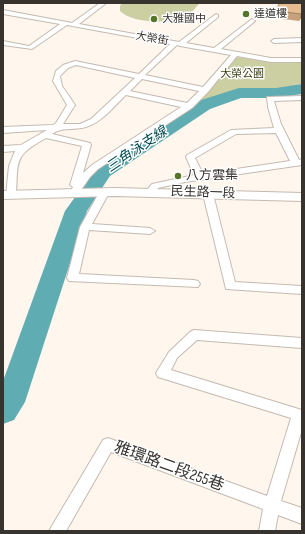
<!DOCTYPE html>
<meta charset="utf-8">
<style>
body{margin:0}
#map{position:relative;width:305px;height:534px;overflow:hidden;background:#fff6ee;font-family:"Sofia Sans Condensed",sans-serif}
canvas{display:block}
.frame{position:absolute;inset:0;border:4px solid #37332f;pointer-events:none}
</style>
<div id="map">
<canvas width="305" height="534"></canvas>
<div class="frame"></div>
</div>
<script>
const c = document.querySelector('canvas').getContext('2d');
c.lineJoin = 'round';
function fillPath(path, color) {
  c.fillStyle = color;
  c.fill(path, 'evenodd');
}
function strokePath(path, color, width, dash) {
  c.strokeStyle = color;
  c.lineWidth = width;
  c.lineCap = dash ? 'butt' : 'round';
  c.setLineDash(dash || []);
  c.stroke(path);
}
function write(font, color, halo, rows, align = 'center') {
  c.font = font + ' "Sofia Sans Condensed","Noto Sans TC",sans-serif';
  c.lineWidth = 3;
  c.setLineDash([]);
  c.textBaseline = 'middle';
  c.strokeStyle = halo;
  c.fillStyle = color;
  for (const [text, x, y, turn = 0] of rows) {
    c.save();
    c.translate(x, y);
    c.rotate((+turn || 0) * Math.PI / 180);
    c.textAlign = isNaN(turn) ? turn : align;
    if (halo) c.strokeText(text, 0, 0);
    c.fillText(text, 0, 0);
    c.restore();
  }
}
fillPath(new Path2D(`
 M122,3H200C196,7 192,13 186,16C171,24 133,24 120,11V6Z
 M239,57L270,62H302V84L271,90L228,92L190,106L233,58Z`), '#cbcfa2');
fillPath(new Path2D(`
 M302,84V94L276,98H241L210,109L110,176L87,211L25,402L14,420L3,424V381L65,211L96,168L198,101L239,88H276Z`), '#60acb3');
const minor = new Path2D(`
 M100,3L105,4L79,24L179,42L216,14L218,15V17L186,43L214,48L252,19L255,21L254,22L221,49L271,58H302V62H271L237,56L208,92L192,108L98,169L90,177L79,193H73L71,191L73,187L70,185L82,146L46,138C14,156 18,159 16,195L11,198L8,197L6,195L9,166L15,151L3,152V146L21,145L47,130L3,133V127L53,125L56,123L67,105L53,81L56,71L63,65L75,61L139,74L170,44L67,25L32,49L3,45V41L29,46L60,24L3,14V10L72,23ZM177,45L180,46L231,55L203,87L145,75ZM76,65L135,78L91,119L80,124H63L75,105L62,86L60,76L68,68ZM142,79L199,91L187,103L130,91ZM126,95L181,107L92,165L83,173L91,145L90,143L52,134C62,127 71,130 82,128C100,125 113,107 126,95Z
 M302,38V42L274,43L271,41L274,39Z
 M302,96V100L274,101L281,124L299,160L302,159V165L185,182L158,188L154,193L151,194L146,191L152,184L194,175L186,157L187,155L231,130L274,128L268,107L267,97ZM276,133L290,161L203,174L195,158L236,134Z
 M105,188L110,191L92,224L150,228L155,231L150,234L89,230L79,274L194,280L198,281L200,284L198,287L69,281L67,278L80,227L100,191Z
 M208,191L213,194L235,282L302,286V294L226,289L203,194Z
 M194,330L302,338V348L197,340L177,358L171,370L302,410V429L281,501L302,508V524L278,515L275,531H259L263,509L111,452L66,531H49L103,440L108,438L267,496L291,418L158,377L156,373L169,352L190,332Z`);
const primary = new Path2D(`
 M115,188L302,193V201L115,196L3,199V191Z`);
strokePath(minor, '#c4bab0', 2);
strokePath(primary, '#c4bab0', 2);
fillPath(minor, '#fff');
fillPath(primary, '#fff');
fillPath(new Path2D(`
 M302,3V16L299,21L275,18L276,11Z`), '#c6a17b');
fillPath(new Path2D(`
 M302,11V16L299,21L301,14Z`), '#a18364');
const building = new Path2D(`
 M280,3H302V11L301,14L276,11Z`);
fillPath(building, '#e6bb8f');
strokePath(building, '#a18364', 1);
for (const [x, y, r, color] of [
 [246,14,4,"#57752a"],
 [154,19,4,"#57752a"],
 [178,176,4,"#57752a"]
]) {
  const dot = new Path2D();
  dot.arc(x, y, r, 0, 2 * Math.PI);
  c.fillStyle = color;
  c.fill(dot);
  strokePath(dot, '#fff', 1.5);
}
write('11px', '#37332f', '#fff', [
 ["達道樓",254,14],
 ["大雅國中",162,19]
], 'left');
write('11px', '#37332f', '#fff', [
 ["大榮街",152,39,10]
]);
write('11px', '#3c3e12', '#fff', [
 ["大榮公園",242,74]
]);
write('13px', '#37332f', '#fff', [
 ["八方雲集",186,176]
], 'left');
write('13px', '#37332f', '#fff', [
 ["民生路一段",203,193,2]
]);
write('italic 14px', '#004a50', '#fff', [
 ["三角泳支線",137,150,-34]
]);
write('16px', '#37332f', '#fff', [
 ["雅環路二段255巷",169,467,20]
]);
</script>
